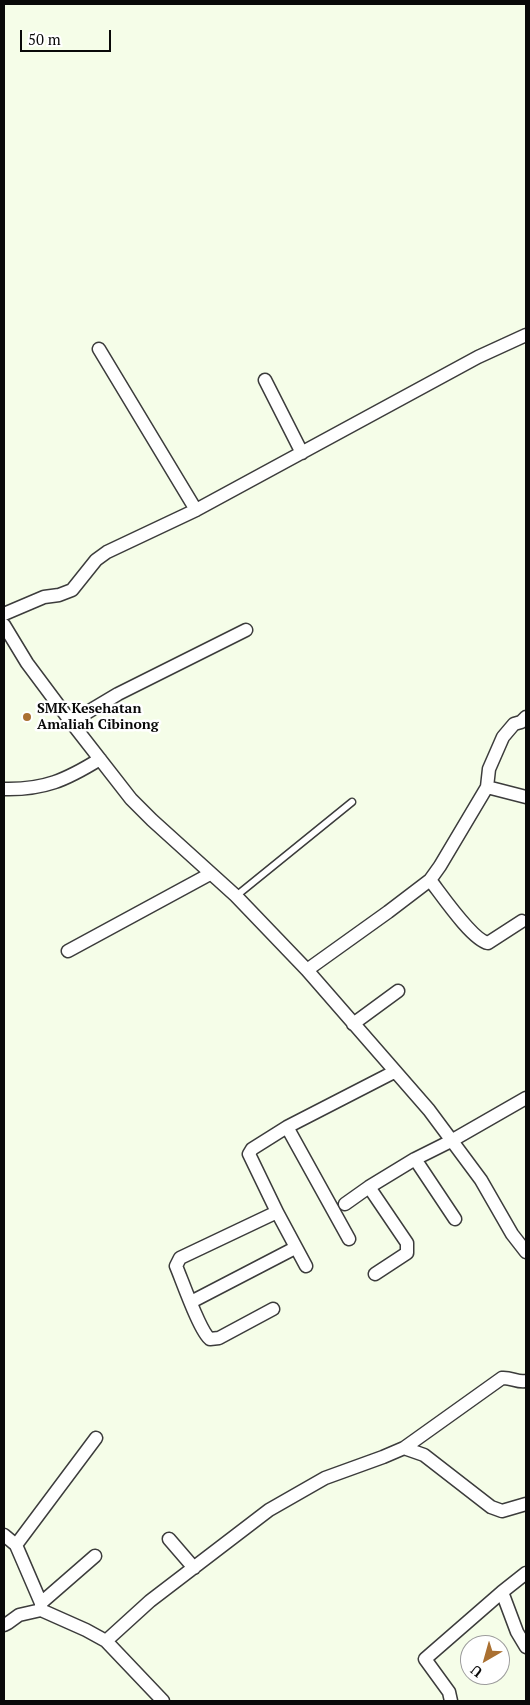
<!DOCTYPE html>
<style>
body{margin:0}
#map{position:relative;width:530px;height:1705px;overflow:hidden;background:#f5fde8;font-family:"PT Serif",serif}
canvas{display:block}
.frame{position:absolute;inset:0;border:5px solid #090909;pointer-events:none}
.north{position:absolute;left:460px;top:1635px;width:50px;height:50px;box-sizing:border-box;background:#fff;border:1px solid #9d9d9d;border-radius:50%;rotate:218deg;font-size:14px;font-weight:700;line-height:20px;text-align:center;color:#090909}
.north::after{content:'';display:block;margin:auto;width:18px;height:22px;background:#aa7031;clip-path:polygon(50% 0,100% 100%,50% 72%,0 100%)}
.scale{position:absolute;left:20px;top:30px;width:91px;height:22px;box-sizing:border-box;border:2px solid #090909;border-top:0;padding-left:6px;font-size:15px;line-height:18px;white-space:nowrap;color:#090909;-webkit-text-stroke:4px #fff;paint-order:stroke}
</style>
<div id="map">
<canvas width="530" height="1705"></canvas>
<div class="frame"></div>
<div class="north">U</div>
<div class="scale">50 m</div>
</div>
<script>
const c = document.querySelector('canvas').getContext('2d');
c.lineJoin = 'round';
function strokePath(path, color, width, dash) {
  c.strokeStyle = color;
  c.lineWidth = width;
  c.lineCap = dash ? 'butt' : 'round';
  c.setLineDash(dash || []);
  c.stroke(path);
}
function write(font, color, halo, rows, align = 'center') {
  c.font = font + ' "PT Serif",serif';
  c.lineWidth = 5;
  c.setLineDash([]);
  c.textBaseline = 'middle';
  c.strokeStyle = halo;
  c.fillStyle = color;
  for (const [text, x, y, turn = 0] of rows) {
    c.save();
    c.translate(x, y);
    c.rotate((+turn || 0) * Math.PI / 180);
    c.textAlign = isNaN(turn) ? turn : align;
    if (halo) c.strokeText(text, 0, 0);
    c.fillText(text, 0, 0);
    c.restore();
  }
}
const service = new Path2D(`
 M236,896L352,802`);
const minor = new Path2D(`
 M99,349L196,510
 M265,380L302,453
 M4,614L44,597L59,595L72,590L96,560L107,552L196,510L478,357L526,335
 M4,625L27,663L71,722L131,799L152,820L236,896L307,970L429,1110L481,1180L512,1234L526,1252
 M71,722L118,694L246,630
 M487,787L526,797
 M4,789C44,790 66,780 100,759
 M430,880C441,894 472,940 488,943L522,921
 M68,951L210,874
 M307,970L388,912L430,880L440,866L487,787L489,769L503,737L514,724L521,722L526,717
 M353,1024L398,991
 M287,1127L349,1239
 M415,1159L455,1219
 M369,1187L407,1243V1253L375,1274
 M345,1204L369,1187L415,1159L451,1141L526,1098
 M277,1212L306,1266
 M191,1302L295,1248
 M273,1309L219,1338L210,1339C200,1332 182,1280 176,1266L180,1258L277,1212L249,1154L252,1149L287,1127L394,1072
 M404,1448L424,1455L491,1507L502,1511L526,1504
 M4,1535L16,1545L41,1603V1610
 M169,1539L194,1568
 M16,1545L96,1438
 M502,1592L517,1632L526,1647
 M41,1603L95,1556
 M4,1625L8,1623L19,1615L41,1610L86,1630L106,1641L163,1701
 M106,1641L150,1601L269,1510L325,1478L383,1457L404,1448L502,1378C511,1377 518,1383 526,1381
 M451,1701L449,1692L425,1659L502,1592L526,1573`);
strokePath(service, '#3c3c3c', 9);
strokePath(minor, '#3c3c3c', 15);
strokePath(service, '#fff', 6);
strokePath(minor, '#fff', 12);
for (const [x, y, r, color] of [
 [27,717,5,"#aa7031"]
]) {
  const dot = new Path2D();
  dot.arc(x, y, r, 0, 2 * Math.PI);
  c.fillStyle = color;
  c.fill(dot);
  strokePath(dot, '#fff', 2);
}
write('bold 14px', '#090909', '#fff', [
 ["SMK Kesehatan",37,709],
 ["Amaliah Cibinong",37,725]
], 'left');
</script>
